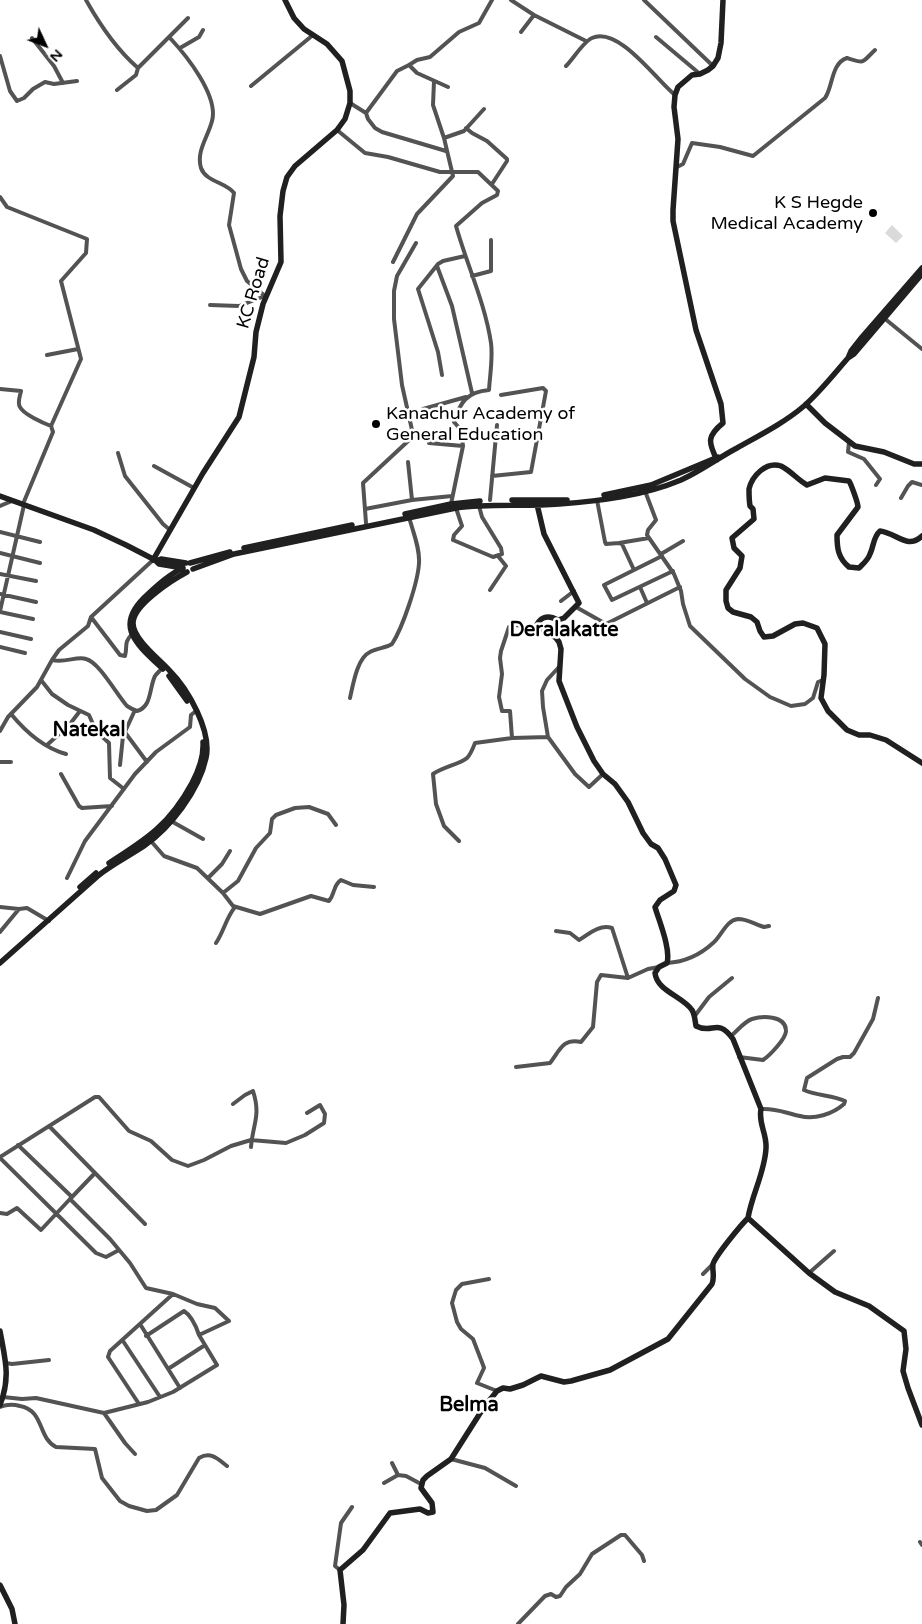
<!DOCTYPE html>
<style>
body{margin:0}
#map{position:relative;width:922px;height:1624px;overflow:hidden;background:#fff;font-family:"Varela Round",sans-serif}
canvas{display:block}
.north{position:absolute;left:20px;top:20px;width:50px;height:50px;-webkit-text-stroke:4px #fff;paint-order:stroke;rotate:133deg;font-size:14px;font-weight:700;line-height:20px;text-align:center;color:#000}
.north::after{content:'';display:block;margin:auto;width:18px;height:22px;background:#000;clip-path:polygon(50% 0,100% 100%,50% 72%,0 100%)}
</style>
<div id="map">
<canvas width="922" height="1624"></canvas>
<div class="north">N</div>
</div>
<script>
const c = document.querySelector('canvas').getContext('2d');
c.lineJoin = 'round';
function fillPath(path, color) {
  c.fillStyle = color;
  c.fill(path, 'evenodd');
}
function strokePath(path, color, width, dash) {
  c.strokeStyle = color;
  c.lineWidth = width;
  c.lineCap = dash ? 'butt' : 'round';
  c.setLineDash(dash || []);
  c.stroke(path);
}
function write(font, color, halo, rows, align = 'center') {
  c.font = font + ' "Varela Round",sans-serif';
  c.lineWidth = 5;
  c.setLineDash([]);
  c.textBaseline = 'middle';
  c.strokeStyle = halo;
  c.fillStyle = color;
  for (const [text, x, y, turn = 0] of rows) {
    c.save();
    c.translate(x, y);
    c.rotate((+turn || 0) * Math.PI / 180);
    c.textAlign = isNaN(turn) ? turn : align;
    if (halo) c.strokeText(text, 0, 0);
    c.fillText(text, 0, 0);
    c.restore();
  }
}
fillPath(new Path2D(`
 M892,225L903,236L896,243L885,233Z`), '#dadada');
strokePath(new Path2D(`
 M86,0C100,25 116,49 138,68
 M511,0L534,15L586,41
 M644,0L713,66
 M521,32L534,15
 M656,37L700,74
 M32,38L54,66L63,83
 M170,38C186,55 219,96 212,121C208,137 196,151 201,168C206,182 226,182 234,193L229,225L241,269L247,281L265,296L239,306L210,305
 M180,48L199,37L203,30
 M0,56L10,91L17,101L24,98L33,89L45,82L54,84L77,81
 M409,65L417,60L430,57L459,32L479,23L492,0
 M566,66C573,59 584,41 592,38C619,26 657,81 675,95
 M251,86L313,35
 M117,90L136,75L138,68L188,18
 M350,103L366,113L368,119L375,128L382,132L446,151
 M366,113L397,71L409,65L417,73L448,87
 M466,128L472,133L487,141L507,159V161L492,184
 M337,130L365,153L388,157L440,172H478L498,191L497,195L482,203L456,226C467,265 485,303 491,343C493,358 490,374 489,390C467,392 460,402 454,422L461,430L463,446L451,504
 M444,138L464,131L484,109
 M677,167L683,164L692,143L720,147L753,156L825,98C833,87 831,63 847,58C866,64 861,63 875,50
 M0,197L7,207L87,239L86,253L61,281L81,359L51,426L53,432L23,504
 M393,262L417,214L453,176L444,138L433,105L434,81
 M437,266L452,306L472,393
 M472,276L491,271V240
 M884,318L922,349
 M47,355L78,349
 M442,375L438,352L418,289L438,264L443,261L465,256
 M0,389L21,391C20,396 17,403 20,407C23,414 43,423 51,426
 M423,409L466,397
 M849,442L848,452L864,459L880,479L876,485
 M429,443L463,446
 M118,453L125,476L163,524L170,530
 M154,466L194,488
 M492,476L531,472L546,391L543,388L501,395
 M645,491L656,520L648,530L647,535L674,574L681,591L683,604L690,626L745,679L770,697L791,706L805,704L813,698L818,682L823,680
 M901,498L908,486L912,482L922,485
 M412,500L452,496
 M490,500L497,425
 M597,500L605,542L606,544L619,543L622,544L634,570L604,585L612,600L673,571
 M0,506L12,501
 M456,508L462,526L454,535L453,540L493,557L502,554L501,548L482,517L479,506
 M365,509L412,500L408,462
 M366,523L363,483L406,443L411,438L412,430L402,385L394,319V291L397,276L416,243
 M0,532L40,542
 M619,543L649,538
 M0,553L40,563
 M661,554L683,541
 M634,570L662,556
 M0,574L36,581
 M640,587L647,603
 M490,590L506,566L498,556
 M0,594L36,602
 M561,601L574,591
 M576,607L606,624L680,587
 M0,611L24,505
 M0,612L33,619
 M91,617L120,655L125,656C128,645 123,644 132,634
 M0,632L31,639
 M0,647L25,653
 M52,660C65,663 77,656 86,659C99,662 117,695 127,706C130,708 134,710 137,711C152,707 149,688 155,676C157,673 161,670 163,667
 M559,667L547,680L542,691L543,707L548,737L575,774L589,787L603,774
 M41,680L52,694L68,705L89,715L96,731L109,743L110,778L124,789
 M350,698C353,685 357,658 370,652C377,648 386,648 392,644C403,627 418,582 419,563C420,548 413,532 409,517
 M11,714C25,731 44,748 66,754
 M0,731L8,717L37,687L52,660L59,650L88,626L91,617L153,560
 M124,731L147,762
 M512,738L510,711H502L499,697L502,674L500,658L501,651L509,627L517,625L535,629
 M47,745L70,724L80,711
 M0,762H11
 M120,765L123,736L135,710
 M61,774L79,806L82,808L112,806
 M171,821L203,839
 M150,840L164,856L197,868L223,893L233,906L260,914L311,896L329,901C335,894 333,885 341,880L353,885L374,887
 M459,841L444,826L436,804L433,774C443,767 460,764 467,758C471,754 473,748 475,743L512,738L548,737
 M67,878L85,841L135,774L156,752L190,727L191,715L196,711
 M208,878L222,864L230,851
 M223,893L238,881L256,848L270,833L272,819L276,815L295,808L309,807L328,814L336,825
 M0,907L19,909L27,908L49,921
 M556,931L570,933L579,940C589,934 599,924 612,928L628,978
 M0,932L19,909
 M216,943C224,931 226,918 235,907L234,906
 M667,963C684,962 700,955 713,943C721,937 726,920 738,919C748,919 756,925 764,927L769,926
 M694,1017L709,997L732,978
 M731,1036C737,1031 745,1021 752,1019C762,1016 785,1015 786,1030C787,1038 769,1056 763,1060L739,1057
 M516,1067L550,1063C560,1050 563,1038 581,1042L593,1027L597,982L601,975L628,978L648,969L659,967
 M233,1104L245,1095L253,1091C261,1116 253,1123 251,1147
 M761,1109C777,1108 785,1113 800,1116C814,1120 833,1114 844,1104L845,1101C832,1095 817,1096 804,1090L807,1078L837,1059L843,1057H850L854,1053L873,1019L878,998
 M49,1126L95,1173L72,1197
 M0,1157L95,1097H99L129,1131L151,1141L172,1160L188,1166L204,1160L231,1146L251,1140L286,1143L305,1135L324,1123L325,1114L320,1105L307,1113
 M0,1158L96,1253L106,1257L119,1250
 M95,1173L145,1224
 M0,1213L7,1214L17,1208L41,1230L70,1199
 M809,1273L834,1251
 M703,1274L712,1265
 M489,1279L462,1284L456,1290L452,1303L457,1322L461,1329L473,1339L483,1365L484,1368L477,1383L497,1391
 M140,1324L180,1388
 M146,1336L184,1311C192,1316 196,1326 199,1335
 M123,1341L160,1397
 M6,1363L12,1364L49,1360
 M168,1369L205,1345
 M3,1397L22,1399L36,1398L104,1413L148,1402L173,1392L217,1365L199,1335L229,1321L215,1308L197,1304L173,1294L146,1288L130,1263L110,1239L70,1199L72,1197L18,1145
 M139,1404L108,1357L110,1351L173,1294
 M0,1407C7,1404 13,1404 20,1406C45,1411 37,1437 56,1447L95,1449L102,1478L120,1501L129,1506L147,1511L156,1510L177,1495L199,1458C211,1451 218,1459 227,1466
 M104,1413L125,1443L135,1454
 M451,1459L485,1468L516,1486
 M392,1463L398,1475
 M384,1483L398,1475L406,1476L421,1484
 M920,1542L922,1545
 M340,1570L335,1566L341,1523L352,1507
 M518,1624L545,1596L551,1594L556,1597L560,1596L566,1587L580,1574L592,1554L621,1535H625L642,1555L644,1561`), '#535353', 4);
strokePath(new Path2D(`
 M848,358L851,351L862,337L922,268
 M806,404L825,423L855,446L884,452L914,464H922
 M717,460C708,442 707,436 723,423L721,404L696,330L673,221V210L678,139L674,107L675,95L678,87L692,75L700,74L708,70L713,66L718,58L721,43L723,0
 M604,495L651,485L718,457
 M0,496L94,530L126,545L155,560
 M512,500H567
 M536,500L544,534L579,603L564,618L558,620C547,614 539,617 535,629L551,635L556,638L559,642L561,649L559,681L577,727L594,761L603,774L615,784L628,802L643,833L651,844L658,848L665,859L676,885L674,891L660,900L655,907C659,921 671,949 667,963L659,967L655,973C657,991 682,996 692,1010C695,1015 695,1021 696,1026C713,1035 717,1017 733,1039L761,1109C758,1124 767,1133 766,1148C765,1172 752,1194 748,1218L809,1273L835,1292L869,1306L904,1331L906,1349L903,1371L908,1388L922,1425
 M405,514L451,504L480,501
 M922,536C907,550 897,533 880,531C873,537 874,546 870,554C868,560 864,563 859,568L849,567C838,558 837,548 837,535L858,507C858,503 851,484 849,481L825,478L807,485C798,480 791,471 781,466C766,461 752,476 749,489C749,495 749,500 750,506L753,509L754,519L732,538L734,548L742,556L740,568L726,590V601L728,608L733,612L751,617L757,622L760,631L764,637L773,636L795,624L803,623L817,628L825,644L824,675L821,698L828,711L847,730L859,735H870L886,740L922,763
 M244,548L352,525
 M153,560L203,473L239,417L254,357L256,332L263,304L281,262L280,216L283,191L287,177L295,166L337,130L345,119L350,103V91L342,61L327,44L304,29L294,18L285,0
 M190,563L230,552
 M183,568L159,564L156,561L161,559L186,563
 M193,569L234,554L456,508C491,503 524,507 559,504C600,501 643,496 681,480C701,471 718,458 737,448C760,435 784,423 804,406C820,392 834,374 848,358L854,354L922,274
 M163,669C135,643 113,625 148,594C159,584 170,574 183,568
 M169,676L187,701
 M109,863C147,839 170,824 192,783C199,770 204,757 203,742
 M80,887L96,873
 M0,963C33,934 66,904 99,875C113,864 129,856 144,846C170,828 199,791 206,758C212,731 188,689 169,670C159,659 133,639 133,623C133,605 172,580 187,572
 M0,1331C5,1359 11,1377 0,1405
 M0,1585L12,1609L15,1624
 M343,1624L344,1605L340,1570L363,1550L390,1513L420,1509L428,1513L433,1512L432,1503L421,1488L423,1480L427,1476L451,1459L484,1407L497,1391L503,1388L510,1389L523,1385L541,1376L564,1382L571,1381L610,1370L668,1339L712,1284C715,1277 712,1270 713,1264C716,1255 741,1225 748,1218`), '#202020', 5.5);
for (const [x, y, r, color] of [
 [873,213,5,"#000"],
 [376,424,5,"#000"]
]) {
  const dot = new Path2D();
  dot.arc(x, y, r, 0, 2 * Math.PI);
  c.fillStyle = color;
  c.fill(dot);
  strokePath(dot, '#fff', 2);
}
write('18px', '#000', '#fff', [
 ["K S Hegde",863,203],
 ["Medical Academy",863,224],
 ["Kanachur Academy of",386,414,"left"],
 ["General Education",386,435,"left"]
], 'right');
write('18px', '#000', '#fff', [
 ["KC Road",254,293,-73]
]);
write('bold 20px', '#000', '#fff', [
 ["Deralakatte",564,631],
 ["Natekal",89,731],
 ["Belma",469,1406]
]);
</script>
